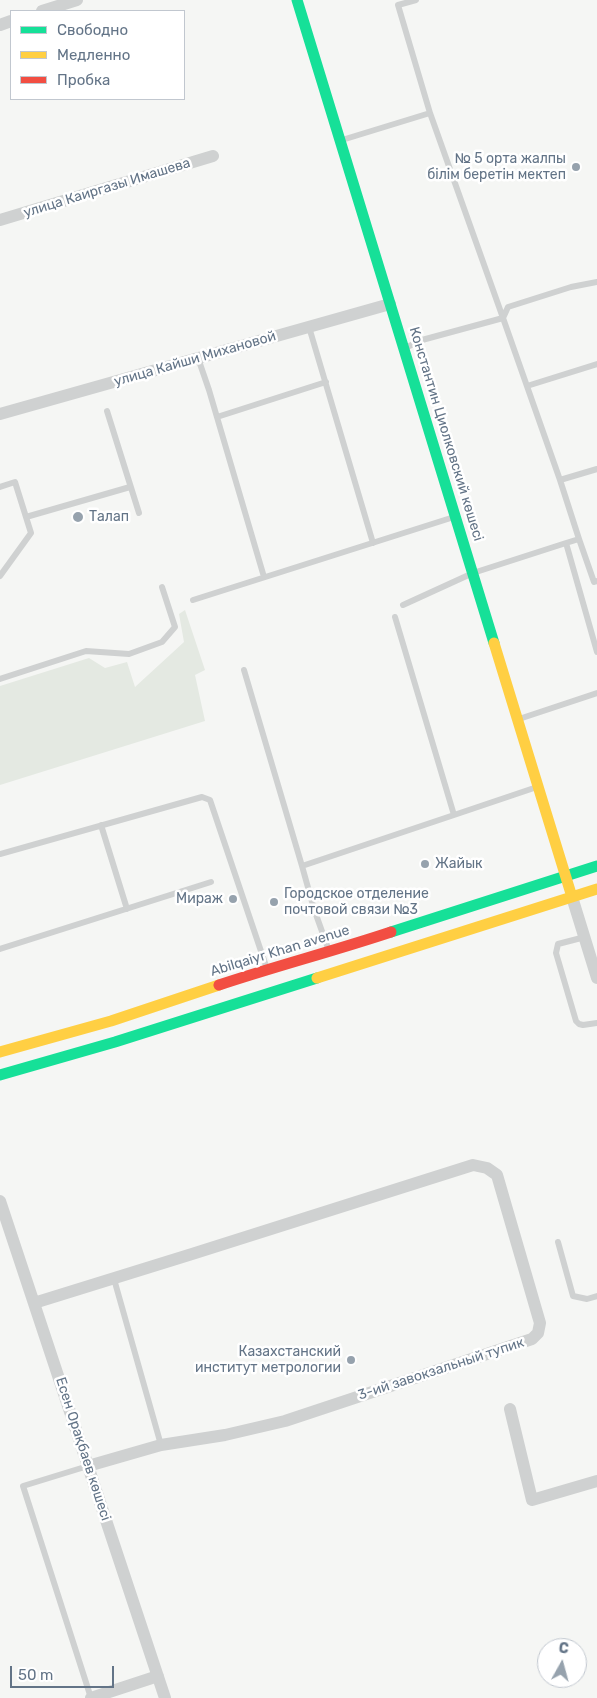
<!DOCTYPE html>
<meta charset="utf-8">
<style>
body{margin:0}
#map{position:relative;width:597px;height:1698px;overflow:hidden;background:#f5f6f4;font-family:Rubik,sans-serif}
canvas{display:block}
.legend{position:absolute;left:10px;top:10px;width:175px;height:90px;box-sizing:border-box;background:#fff;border:1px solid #c1c7cf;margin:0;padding:6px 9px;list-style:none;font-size:15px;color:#637487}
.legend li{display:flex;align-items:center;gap:10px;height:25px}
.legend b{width:25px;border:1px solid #c1c7cf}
.north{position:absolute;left:537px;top:1638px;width:50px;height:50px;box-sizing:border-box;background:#fff;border:1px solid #c1c7cf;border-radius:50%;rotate:7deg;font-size:14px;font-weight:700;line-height:20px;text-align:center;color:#637487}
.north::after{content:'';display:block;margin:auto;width:18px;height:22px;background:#96a2ad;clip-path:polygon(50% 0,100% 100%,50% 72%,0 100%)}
.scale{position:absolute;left:10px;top:1666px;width:104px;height:22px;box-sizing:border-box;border:2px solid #637487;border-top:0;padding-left:6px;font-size:15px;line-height:18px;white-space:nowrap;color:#637487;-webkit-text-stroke:4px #fff;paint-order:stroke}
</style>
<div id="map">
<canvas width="597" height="1698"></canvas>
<ul class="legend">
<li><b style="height:6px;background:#16e098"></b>Свободно</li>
<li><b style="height:6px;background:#ffcf43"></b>Медленно</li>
<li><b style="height:6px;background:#f24e42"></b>Пробка</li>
</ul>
<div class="north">С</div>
<div class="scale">50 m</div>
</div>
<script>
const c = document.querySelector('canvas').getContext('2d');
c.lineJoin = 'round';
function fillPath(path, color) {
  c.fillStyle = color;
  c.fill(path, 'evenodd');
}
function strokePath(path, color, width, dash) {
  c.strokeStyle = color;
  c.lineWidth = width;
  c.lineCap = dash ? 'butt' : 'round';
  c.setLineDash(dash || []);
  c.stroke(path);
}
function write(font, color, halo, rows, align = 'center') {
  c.font = font + ' Rubik,sans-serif';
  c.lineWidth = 5;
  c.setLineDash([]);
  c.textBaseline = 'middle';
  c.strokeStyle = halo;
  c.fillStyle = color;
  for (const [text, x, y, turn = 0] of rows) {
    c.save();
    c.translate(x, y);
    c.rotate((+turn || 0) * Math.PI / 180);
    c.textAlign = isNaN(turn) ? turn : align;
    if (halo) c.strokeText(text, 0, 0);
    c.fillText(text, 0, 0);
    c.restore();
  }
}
fillPath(new Path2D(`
 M185,610L205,670L195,675L205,721L0,785V686L89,658L105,668L127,662L135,687L184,642L179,614Z`), '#e4e9e2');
strokePath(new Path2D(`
 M416,0L398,5L430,113
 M342,140L430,113L503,318
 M503,318L508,307L571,287L597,282
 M309,327L373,543
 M405,348L422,340L503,318L560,480
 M198,358L209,390L264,577
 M527,386L597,364
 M107,411L139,513
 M217,417L326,382
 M0,487L15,482L31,533L0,576
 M26,517L130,487
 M579,539L594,582L597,581
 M566,543L579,539L560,480L597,469
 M193,600L454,517
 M403,605L473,573L566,543L597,652
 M244,670L302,866
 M0,679L86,651L129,654L162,642L175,627L162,587
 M519,719L597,693
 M454,815L537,787
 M101,825L127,909
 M0,854L202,797L210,800L266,966
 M585,937L558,944L556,953L576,1021L579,1024L583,1025L597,1023
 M0,949L211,882
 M329,951L314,909L302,866L454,815L395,617
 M558,1242L573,1296L587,1299L597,1296
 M114,1279L161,1445
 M88,1466L23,1486L91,1698`), '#cfd1d1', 6);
strokePath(new Path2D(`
 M42,11L77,0
 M0,25L11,21
 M0,220L213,156
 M0,414L390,304
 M572,897L597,978
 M0,1201L165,1698
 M34,1303L192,1254L473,1165L487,1168L497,1175L540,1323L538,1333L532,1339L285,1421L225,1435L161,1445L88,1466
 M510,1409L532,1500L597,1481
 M91,1698L158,1676`), '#cfd1d1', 12);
strokePath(new Path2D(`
 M297,0L494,643
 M391,932L597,866
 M0,1075L115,1042L317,978`), '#16e098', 11);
strokePath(new Path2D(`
 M494,643L572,897
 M317,978L597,889
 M0,1052L111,1021L219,985`), '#ffcf43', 11);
strokePath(new Path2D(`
 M219,985C276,966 334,951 391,932`), '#f24e42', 11);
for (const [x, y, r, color] of [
 [576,167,5,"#96a2ad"],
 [78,517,6,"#96a2ad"],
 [425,864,5,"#96a2ad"],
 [233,899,5,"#96a2ad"],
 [274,902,5,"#96a2ad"],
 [351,1360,5,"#96a2ad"]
]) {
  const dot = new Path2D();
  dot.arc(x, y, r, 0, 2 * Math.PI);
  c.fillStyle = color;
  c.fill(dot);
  strokePath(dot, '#fff', 2);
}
write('14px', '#637487', '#fff', [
 ["№ 5 орта жалпы",566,159],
 ["білім беретін мектеп",566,175],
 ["Талап",89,517,"left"],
 ["Жайык",435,864,"left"],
 ["Городское отделение",284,894,"left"],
 ["почтовой связи №3",284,910,"left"],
 ["Мираж",223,899],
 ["Казахстанский",341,1352],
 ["институт метрологии",341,1368]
], 'right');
write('14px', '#637487', '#fff', [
 ["улица Каиргазы Имашева",107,188,-17],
 ["улица Кайши Михановой",195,359,-16],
 ["Константин Циолковский көшесі",446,434,73],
 ["Abilqaiyr Khan avenue",280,951,-17],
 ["3-ий завокзальный тупик",441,1369,-18],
 ["Есен Орақбаев көшесі",83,1449,72]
]);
</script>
